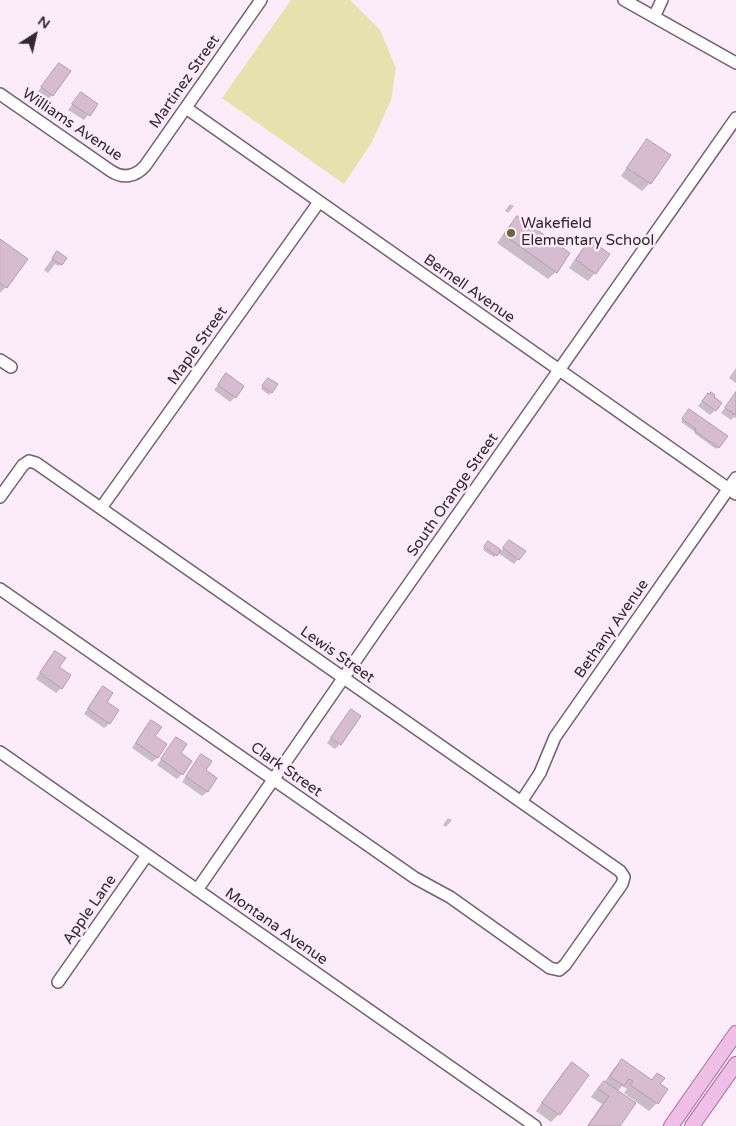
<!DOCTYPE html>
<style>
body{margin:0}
#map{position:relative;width:736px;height:1126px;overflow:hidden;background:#fcebf8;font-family:"Varela Round",sans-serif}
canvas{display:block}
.north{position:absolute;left:10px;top:10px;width:50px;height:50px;-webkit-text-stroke:4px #fcebf8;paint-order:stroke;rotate:35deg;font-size:14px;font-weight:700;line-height:20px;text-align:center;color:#31272f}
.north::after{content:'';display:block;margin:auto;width:18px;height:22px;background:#31272f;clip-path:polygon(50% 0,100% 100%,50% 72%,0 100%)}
</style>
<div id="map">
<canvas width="736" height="1126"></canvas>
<div class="north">N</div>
</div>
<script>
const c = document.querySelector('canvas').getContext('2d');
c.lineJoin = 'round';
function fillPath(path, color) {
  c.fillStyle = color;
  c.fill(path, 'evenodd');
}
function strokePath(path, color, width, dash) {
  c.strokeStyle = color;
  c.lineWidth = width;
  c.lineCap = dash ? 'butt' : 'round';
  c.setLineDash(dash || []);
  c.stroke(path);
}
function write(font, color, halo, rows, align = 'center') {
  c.font = font + ' "Varela Round",sans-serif';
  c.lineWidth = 5;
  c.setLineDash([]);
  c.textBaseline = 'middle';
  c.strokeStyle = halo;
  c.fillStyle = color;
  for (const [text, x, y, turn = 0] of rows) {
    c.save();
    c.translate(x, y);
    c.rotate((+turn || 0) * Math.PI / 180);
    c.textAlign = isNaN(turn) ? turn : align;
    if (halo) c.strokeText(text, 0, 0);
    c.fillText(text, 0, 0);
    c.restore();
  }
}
fillPath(new Path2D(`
 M291,0H350L380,30L396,68L391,100L372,142L344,184L222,98Z`), '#e7e2ad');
fillPath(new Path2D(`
 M59,64L52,95L48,100L37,93L54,69Z
 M81,93L97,104L84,120L68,110Z
 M647,141L669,156L650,183L642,191L621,176L640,148Z
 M510,204L514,206L508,213L505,211Z
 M518,217L556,272L548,279L497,243L510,225Z
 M0,240L6,287L0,293Z
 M590,242L595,273L588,281L569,268L582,249Z
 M55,255L61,264L59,266L55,264L48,273L44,270Z
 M736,368V383L729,378Z
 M222,380L235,397L230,402L214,390Z
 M266,381L276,385L269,395L261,389Z
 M736,394V418L734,417L731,420L721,413Z
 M704,399L715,410L710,415L698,406Z
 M688,413L718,447L716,449L694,433L695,432L681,422Z
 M509,541L518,559L514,564L498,553L494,557L483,550L488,543L501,551Z
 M55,653L58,668L69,675L61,688L56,693L36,679L50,657Z
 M103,688L105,703L117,710L109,724L104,728L84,714L98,692Z
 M351,710L340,744L335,749L327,743L347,715Z
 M151,722L154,737L165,745L157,758L152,762L132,748L146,727Z
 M176,738L179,753L191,761L182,774L177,779L157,765L172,743Z
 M201,756L204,771L216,779L207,792L202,796L182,782L197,760Z
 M448,818L452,820L446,827L443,825Z
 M622,1061L651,1080L657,1074L659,1085L666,1090L657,1103L649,1111L624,1093L627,1089L622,1086L617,1092L618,1126H587L602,1104L591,1097L596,1090L604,1083L614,1068Z
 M572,1064L587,1075L559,1114L551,1122L536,1111L564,1071Z`), '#0003');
const building = new Path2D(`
 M59,63L71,71L53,96L41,87Z
 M81,92L98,104L90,116L72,104Z
 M647,139L671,155L651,184L627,168Z
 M517,216L570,253L557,273L504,235Z
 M0,239L28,259L7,288L0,283Z
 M590,240L610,254L596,274L576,260Z
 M57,251L67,258L62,265L52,259Z
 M226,373L244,386L236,398L218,385Z
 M268,378L278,384L272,393L262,386Z
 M711,392L715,395L714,397L722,403L716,411L702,401L708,393L710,394Z
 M736,392V415L725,408Z
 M689,409L728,436L719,448L695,431L696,429L682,419Z
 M509,540L526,551L519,560L503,548Z
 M488,541L501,550L497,556L484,547Z
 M55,651L66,658L59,667L71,675L62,689L40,673Z
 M103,686L113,693L107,702L119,710L110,724L88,709Z
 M351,709L361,716L341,745L331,738Z
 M151,720L162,727L155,736L167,744L158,758L136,743Z
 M176,737L187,744L181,753L192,761L183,775L161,759Z
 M201,754L212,761L206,770L217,778L208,792L186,777Z
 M622,1059L652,1080L657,1073L665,1078L660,1084L668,1089L658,1104L630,1085L633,1081L629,1079L624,1086L610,1077Z
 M572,1062L589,1075L560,1115L542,1103Z
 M604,1081L636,1103L620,1126H588L609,1096L598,1089Z`);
fillPath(building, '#d7bcd1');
strokePath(building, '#b49baf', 1);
const minor = new Path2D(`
 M624,0L736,63
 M654,17L662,0
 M0,94L111,171C123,179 135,177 145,166L261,0
 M186,108L736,494
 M0,360L11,367
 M0,497L23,465L29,461L36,463L620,871L624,877L622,884L565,965L559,970L550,968L450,897L415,878L0,589
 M101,508L319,202
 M0,752L535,1126
 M521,802L540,773L555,737L736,478
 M197,890L380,625L736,118
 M58,982L147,855`);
const major = new Path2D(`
 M671,1126L736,1033
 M692,1126L736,1064`);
strokePath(minor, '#765f71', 14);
strokePath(major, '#a76e9c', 16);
strokePath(minor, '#fff', 11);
strokePath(major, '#f0bfe7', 14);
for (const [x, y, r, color] of [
 [511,233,5,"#6b6633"]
]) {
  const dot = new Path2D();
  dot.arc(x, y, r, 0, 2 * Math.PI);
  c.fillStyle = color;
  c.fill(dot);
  strokePath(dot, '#fcebf8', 2);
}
write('15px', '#31272f', '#fcebf8', [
 ["Martinez Street",185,82,-55],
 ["Williams Avenue",72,125,34],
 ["Bernell Avenue",469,289,35],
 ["Maple Street",198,346,-55],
 ["South Orange Street",453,495,-55],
 ["Bethany Avenue",612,629,-55],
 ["Lewis Street",337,655,35],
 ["Clark Street",286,770,35],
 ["Apple Lane",90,910,-55],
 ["Montana Avenue",276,927,35]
]);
write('15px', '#31272f', '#fcebf8', [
 ["Wakefield",521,224],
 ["Elementary School",521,241]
], 'left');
</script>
